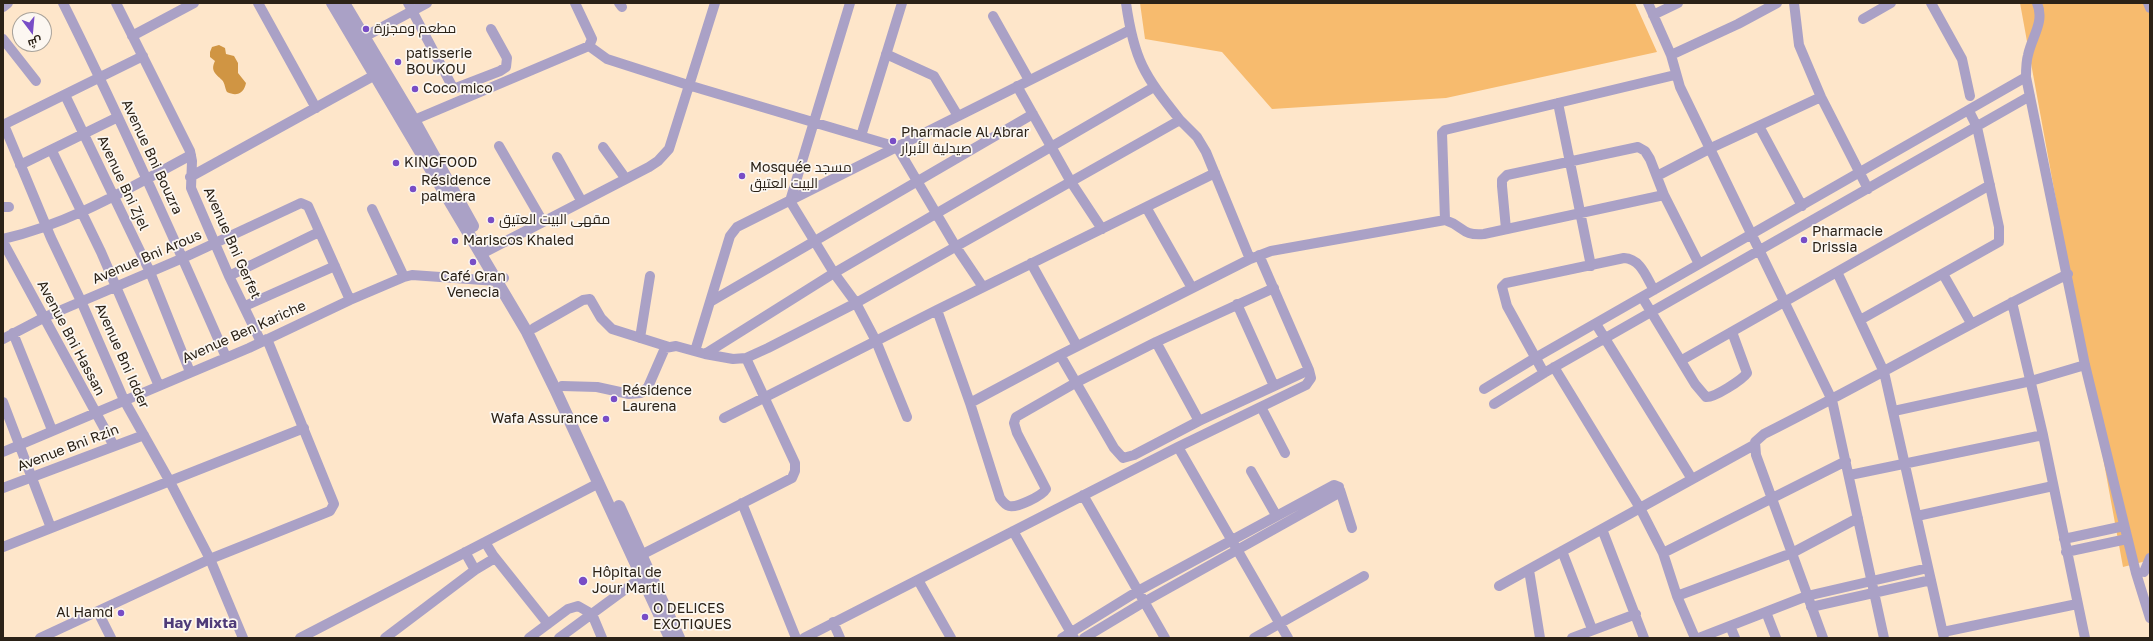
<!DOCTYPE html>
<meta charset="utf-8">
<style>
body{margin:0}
#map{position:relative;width:2153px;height:641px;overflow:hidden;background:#fee6ca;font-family:"Golos Text",Cairo,sans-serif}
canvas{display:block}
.frame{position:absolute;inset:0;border:4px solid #2b2217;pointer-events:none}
.north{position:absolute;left:12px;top:12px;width:40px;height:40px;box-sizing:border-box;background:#fcf7f1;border:1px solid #a8a29a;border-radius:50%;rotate:164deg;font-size:11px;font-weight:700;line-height:16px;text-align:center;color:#2b2217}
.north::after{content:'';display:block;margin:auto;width:14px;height:18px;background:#784dc6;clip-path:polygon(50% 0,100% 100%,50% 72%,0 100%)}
</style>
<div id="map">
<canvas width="2153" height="641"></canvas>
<div class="frame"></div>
<div class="north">ش</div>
</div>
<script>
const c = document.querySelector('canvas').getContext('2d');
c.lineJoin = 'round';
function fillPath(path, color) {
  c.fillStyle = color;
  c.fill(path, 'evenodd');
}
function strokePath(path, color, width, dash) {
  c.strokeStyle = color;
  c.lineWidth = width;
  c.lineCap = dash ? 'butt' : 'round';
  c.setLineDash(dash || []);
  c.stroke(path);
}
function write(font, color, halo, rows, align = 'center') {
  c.font = font + ' "Golos Text",Cairo,sans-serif';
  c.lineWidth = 3.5;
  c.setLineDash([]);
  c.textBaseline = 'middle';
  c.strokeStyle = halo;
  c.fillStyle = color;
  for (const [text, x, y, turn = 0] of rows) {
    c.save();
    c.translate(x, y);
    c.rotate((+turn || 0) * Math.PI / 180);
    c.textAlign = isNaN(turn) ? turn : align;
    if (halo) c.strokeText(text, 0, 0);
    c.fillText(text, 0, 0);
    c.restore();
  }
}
fillPath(new Path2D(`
 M1140,3H1635L1657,52L1446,98L1272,109L1222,52L1145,39Z
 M2020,3H2150V560L2123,567Z`), '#f7bb6e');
fillPath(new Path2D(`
 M219,45L225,48L226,54L234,56L238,63V73L246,83C244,93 237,97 227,92C225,89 225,83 222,80C216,74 210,71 215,61L210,57V52L212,47Z`), '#d09543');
strokePath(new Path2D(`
 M63,3C121,119 174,238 226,357
 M116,3L190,151L192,161L191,188L229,276L261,342
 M258,3L316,108
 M408,3L452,86L456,88L500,71L506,67L507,58L491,29
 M619,3L622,7
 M850,3L790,201L834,273L856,303L876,341L907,417
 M1126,3C1134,60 1144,75 1180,120
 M1648,3L1671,55L1680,87L1832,400L1884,638
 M1794,3L1799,45L1821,97L1868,189
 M1931,3L1962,59L1970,96
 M2037,3C2045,22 2032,36 2028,55C2026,62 2026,70 2026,77L2085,365L2136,573L2150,618
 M2148,3L2150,8
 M3,7L8,3
 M1653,15L1678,3
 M993,16L1029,80
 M1863,19L1891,3
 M132,36L194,3
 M364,37L427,3
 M3,39L36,81
 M589,46L607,59L688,85L897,147L956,247L983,287
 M886,54L934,76L958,116
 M1671,55L1738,24L1777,3
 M1017,86L1071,182L1102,229
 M65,95L150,272L190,372
 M1558,103L1591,266
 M414,120L589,46L592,39L575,3
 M3,125L143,56
 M4,125L51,238L81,301L124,400L169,480L210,559L243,638
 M1759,126L1802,206
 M861,136L902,3
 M499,146L543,222
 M603,147L626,179
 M52,151L101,252L159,386
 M557,157L582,202
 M20,165L118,117
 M1657,176L1711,148L1821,97
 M190,177L375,75
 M3,207H9
 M1146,207L1192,288
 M372,209L404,277
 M1445,220L1442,133L1445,130L1675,75
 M1506,229L1502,186V180L1507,175L1638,147L1645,151L1650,159L1664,195L1699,264
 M3,239C70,224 131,187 191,155
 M3,242L114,446
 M487,251L649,167L658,161L669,149L715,3
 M1031,263L1077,346
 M1837,272L1884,372L1944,638
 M1943,274L1971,323
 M229,276L319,232
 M1642,297L1695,384L1706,397C1714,398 1742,380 1747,373L1732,332
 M710,302L1033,114
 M2012,302L2043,435L2085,638
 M1237,304L1274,386
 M245,306L335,266
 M937,310L970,403L1000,498C1003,502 1005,505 1009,506C1017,508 1042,496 1046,489L1017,433L1014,423L1016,417L1077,382L1156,342L1274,288
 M1860,320L1999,242V227L1977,127L1969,111
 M1596,324L1692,479
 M534,328L583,300L590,299L601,318L612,329L669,347
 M13,333L52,430
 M640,338L650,276
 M3,339L45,317L183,258L301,203L308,206L350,300
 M1156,342L1199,421
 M695,351L730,236L737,227L1130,30
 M705,354L733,359L746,358L768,348L856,303L1180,120L1197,137L1206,152L1250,259
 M1060,355L1114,448L1123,458L1134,455L1199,421L1309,370
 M1682,360L1990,185
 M1554,367L1640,508L1663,553L1677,596L1695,638
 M1544,373L1507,306L1502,287L1506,283L1624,258C1641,259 1646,277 1654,290
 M562,386L597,387L629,394L641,393L648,387L665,348L676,346L705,354L834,273L1154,87
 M1484,389L1535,358L2026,77
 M3,402L51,528
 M970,403L1060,355L1250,259L1271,251L1445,220C1464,226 1461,236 1484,234L1664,195
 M1494,404L1544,373L2030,96
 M1261,407L1285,453
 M1894,411L2031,381L2085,365
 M724,418L937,310L1215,173
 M1178,447L1288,638
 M3,452L249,348L350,300L404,277L412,275L497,281L504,278
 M1251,471L1276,515
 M1850,475L2043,435
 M3,488L144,435
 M1340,490L1352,528
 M1083,495L1165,638
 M742,503L796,638
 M1917,516L2053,486
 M1602,529L1644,638
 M1013,531L1074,638
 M2064,539L2124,526
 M485,542L493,555L548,624
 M3,547L304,428
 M1562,551L1592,629
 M465,552L475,570
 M2066,552L2127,539
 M1663,553L1846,461
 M641,555L792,478L795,471V463L746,358
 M1529,570L1540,638
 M2144,572L2150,558
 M918,580L951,638
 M1499,586L1754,445
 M1677,596L1792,553L1858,518
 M1811,607L1931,580
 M98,612L111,638
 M1766,612L1776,638
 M833,622L840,638
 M1730,626L1735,638
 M1943,632L2077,604
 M40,638L210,559L330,511L334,504L267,339
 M300,638L599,483
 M385,638L475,570L495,558
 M529,638L568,609L578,606L592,614L602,638
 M559,638L642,577
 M804,638L1178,447L1306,385L1311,378L1309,370L1259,255
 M1062,638L1138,591L1334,485L1339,487V493L1144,602L1084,638
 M1254,638L1364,576
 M1572,638L1636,614
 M1699,638L1807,596L1928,568
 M1823,638L1756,455L1755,442L1764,434C1866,383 1965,325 2068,274`), '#aaa1c6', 10);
strokePath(new Path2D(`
 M332,3L527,332L555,389L670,638
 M344,3L414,120L473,226
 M619,506L679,638`), '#aaa1c6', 12);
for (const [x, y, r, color] of [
 [366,29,4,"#784dc6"],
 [398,62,4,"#784dc6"],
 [415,89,4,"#784dc6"],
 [893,141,4,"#784dc6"],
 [396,163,4,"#784dc6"],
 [742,176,4,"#784dc6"],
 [413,189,4,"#784dc6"],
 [491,220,4,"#784dc6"],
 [1804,240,4,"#784dc6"],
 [455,241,4,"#784dc6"],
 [473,262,4,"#784dc6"],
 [614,399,4,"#784dc6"],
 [606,419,4,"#784dc6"],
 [583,581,5,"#784dc6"],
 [121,613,4,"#784dc6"],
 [645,617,4,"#784dc6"]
]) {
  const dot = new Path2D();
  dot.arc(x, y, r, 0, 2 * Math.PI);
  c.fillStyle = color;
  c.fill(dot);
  strokePath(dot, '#fcf7f1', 1.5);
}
write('14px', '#2b2217', '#fcf7f1', [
 ["مطعم ومجزرة",374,29],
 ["patisserie",406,54],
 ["BOUKOU",406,70],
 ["Coco mico",423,89],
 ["Pharmacie Al Abrar",901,133],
 ["صيدلية الأبرار",901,149],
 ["KINGFOOD",404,163],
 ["Mosquée مسجد",750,168],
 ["البيت العتيق",750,184],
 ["Résidence",421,181],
 ["palmera",421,197],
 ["مقهى البيت العتيق",499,220],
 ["Pharmacie",1812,232],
 ["Drissia",1812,248],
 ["Mariscos Khaled",463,241],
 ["Café Gran",473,277,"center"],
 ["Venecia",473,293,"center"],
 ["Résidence",622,391],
 ["Laurena",622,407],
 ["Wafa Assurance",598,419,"right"],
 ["Hôpital de",592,573],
 ["Jour Martil",592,589],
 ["O DELICES",653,609],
 ["EXOTIQUES",653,625],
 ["Al Hamd",113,613,"right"]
], 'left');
write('14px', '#2b2217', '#fcf7f1', [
 ["Avenue Bni Bouzra",152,157,65],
 ["Avenue Bni Zjel",123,183,65],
 ["Avenue Bni Gerfet",232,243,66],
 ["Avenue Bni Arous",147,257,-23],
 ["Avenue Ben Kariche",244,332,-24],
 ["Avenue Bni Hassan",71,338,62],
 ["Avenue Bni Idder",122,356,66],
 ["Avenue Bni Rzin",68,448,-21]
]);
write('bold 15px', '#4f3c79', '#fcf7f1', [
 ["Hay Mixta",200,623]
]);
</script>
